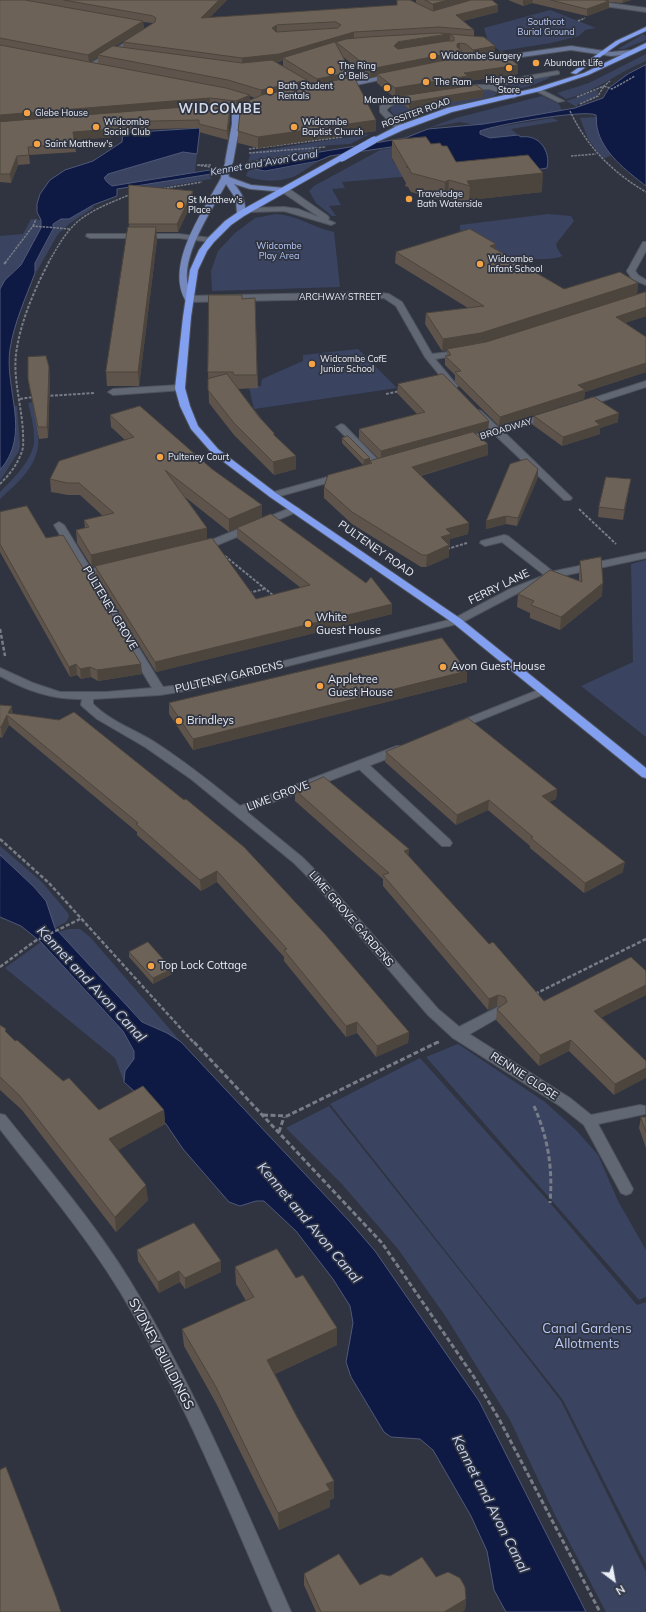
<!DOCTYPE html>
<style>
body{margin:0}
#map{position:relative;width:646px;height:1612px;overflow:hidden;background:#2f3440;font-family:Mulish,sans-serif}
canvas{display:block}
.north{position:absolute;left:594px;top:1560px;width:40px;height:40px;-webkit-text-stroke:3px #2f3440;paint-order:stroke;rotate:148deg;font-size:11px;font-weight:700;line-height:16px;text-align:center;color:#ebeef5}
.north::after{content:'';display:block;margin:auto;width:14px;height:18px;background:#ebeef5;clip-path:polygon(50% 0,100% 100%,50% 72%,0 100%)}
</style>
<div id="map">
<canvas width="646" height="1612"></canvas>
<div class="north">N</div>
</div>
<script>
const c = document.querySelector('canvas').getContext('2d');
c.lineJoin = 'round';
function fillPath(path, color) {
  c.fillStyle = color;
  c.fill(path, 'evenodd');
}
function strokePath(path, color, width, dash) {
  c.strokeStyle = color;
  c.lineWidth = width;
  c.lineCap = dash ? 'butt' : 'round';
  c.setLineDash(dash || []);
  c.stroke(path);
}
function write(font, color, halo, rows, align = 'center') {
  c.font = font + ' Mulish,sans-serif';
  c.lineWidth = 3.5;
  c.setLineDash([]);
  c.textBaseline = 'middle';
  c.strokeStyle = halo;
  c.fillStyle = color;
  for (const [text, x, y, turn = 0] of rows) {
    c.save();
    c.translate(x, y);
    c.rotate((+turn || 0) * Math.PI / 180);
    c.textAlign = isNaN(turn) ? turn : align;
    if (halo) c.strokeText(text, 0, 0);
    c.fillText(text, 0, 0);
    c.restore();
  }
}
fillPath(new Path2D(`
 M550,10L596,28L585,30L579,36L551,43L500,51L488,42L484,28Z
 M643,34L646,36V40L624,49H618Z
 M646,54V61C618,72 596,92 566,99L557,93L589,83Z
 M546,75L550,78C539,82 519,94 508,85L509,84L513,82Z
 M479,89H488L497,94L494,96L428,112L410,118H399L394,115L390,110L394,104L400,102L409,109L482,97Z
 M598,90L597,97L578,104L577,107L566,101Z
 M542,96L559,104L562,111L484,124L474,125L460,122L428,128L456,118Z
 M597,117C597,133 603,143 612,155L603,159L588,139L580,118Z
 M552,118L559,121L511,129L518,135L490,138L480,133V131L486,129Z
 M370,134L350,144L317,146L321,150L248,161L251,152Z
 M416,144L425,155L392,159L398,169L409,168L413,176L342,182L345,188L332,189L341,205L329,206L336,216H332L316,203L309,191L314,186L380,150Z
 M183,152L197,154L195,172L112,186L107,182L104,178L108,174Z
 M318,162C310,166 302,173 293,177C279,182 260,182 246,176L249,168L265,171Z
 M212,174L211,179L152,189L143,185Z
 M93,205V208L69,224L58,234L37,271H35V263L53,230V224L61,219H69Z
 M276,214C297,215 314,228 334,232L340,287L212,291L211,271L218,251L235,233L255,218Z
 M548,214L571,216L574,221L556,244L557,248L562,256C554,261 516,259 505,256C495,253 468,236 460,230V225Z
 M31,219L41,220V230L21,265L14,271L0,289V236L23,234Z
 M358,349L397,388L254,409L249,387L261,386L262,379L303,361V355Z
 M32,402C35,416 40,432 38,446C35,469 16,484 0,499V492C13,479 31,462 34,443C35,430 31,415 28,403Z
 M14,406H17L20,445L19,451L0,481V470L9,457L16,435Z
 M646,560V737L581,686L633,662L631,564Z
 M0,846L42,882L68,913L69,917L66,922L55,928L46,901L34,887L0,855Z
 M69,929H80L90,937L181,1042L167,1033L142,1022L58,932Z
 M41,942L123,1031L134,1051V1059L125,1071L124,1082L115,1058L5,968Z
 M458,1044L545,1102L576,1130L598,1155L618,1201L646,1250V1297L639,1300L426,1057Z
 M420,1058L550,1203L637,1305L646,1302V1564L563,1400L330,1104Z
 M329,1106L471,1285L561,1401L646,1572V1612H606L556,1517L510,1420L446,1317L398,1249L341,1183L286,1128Z`), '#3a4461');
const water = new Path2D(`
 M646,65V186C627,171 602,153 597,127C596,123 597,119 596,115C584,109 495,125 480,131V134L490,138L518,135L521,137C539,134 551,151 547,168L524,172L462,178L418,143L330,156L318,161L265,171L249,168L117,189V196L93,205L69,219H61L53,224V229L35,263V273C26,297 14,323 10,349C4,389 32,434 0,470V289L5,280L21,265L41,228V220L37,212V204L40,194L50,180L65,170L93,161L122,142L123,133L200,128L197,154L183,152L108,174L104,178L107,182L112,186L405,138L428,129L484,124L575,108L603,98L609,88L628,74Z
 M0,855L34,887L46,901L55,928L142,1022L167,1033L181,1042L350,1222L375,1251L479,1401L586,1612H506L494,1590L487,1551L471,1516L433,1450L420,1439L391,1437L384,1432L351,1377L346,1362L353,1323L350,1306L333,1279L296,1231L264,1201H256L240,1206L229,1202L183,1149L166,1124L144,1100L124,1082L125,1071L134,1059V1051L123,1031L41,942L21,926L0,917Z`);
fillPath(water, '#0e1944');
strokePath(water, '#505979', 1);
const lane = new Path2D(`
 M557,71L559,72V74L511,83L499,87L516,95L517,96L514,98L489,89L462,91L459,89L462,87L478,85H492L509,79Z
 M538,88L564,101L558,102L536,91V89Z
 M418,94L420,95V97L397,102L387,109V111L403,126V130H397L380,112V106L392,99Z
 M282,188H288L328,216L329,218L328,220L335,223L331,225L284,211L249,212L245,210L249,208L284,207L298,209L319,217L282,192Z
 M643,242H646V251L634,273H628L627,271Z
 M180,385L183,386L185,388L183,390L113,395L108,392L113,389Z
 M341,424L344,425L381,463L383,465L381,467H375L338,429L336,427Z
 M504,535L508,536L556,574L557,576L556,578H548L502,542L485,546L480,543L481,541Z
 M362,761L366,762L450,840L452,843L450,846H442L358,768L356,765L358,762Z
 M498,1007L503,1009L505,1012L503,1015L463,1038L458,1039L453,1038L451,1034L453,1030Z`);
const street = new Path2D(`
 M573,0H587L646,8V12L576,2Z
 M136,36L139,38L138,39L91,67L86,66Z
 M87,234H179L211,238L215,240L211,242L179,238H90L86,236Z
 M628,269H634L638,275L646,280V285L632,279L627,271Z
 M374,292L389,294L402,302L432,354L466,350L467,352L466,354L435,359L456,384L458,386L456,388H450L425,357L396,306L384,298L189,302L185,299L189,296Z
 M646,381V387L587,406H581L579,404L581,402Z
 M478,410L481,411L499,428L545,414H551L553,416L551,418L504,432L570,496L572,498L570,500H564L495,435L464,444L461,443L459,441L461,439L491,430L473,413Z
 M342,473L345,474L347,476L345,478L273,498L268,495L270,493Z
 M295,506L300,509L299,511L215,546L199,549L194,546L195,544L209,541Z
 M59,522L64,525L91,569L111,565L116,568L115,570L94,575L163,687L191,684L453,619L510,589L555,571L646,552V558L562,576L518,593L461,623L191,690L160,695L93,699V704C110,721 133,729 153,741C184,761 212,783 240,806L397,746H405L407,749L405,752L247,812L302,857L322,877L438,1009L463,1030L570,1098L591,1115L640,1105L645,1106V1114L598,1124L633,1189L631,1193L626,1195L621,1193L584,1125L560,1106L453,1038L428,1015L314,883L294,863L191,779L145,747L97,719L83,707L81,705L82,699C52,700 26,690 0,676V668L33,683L60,692H106L152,688L54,525Z
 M543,688L547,689L549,691L547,693L461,728H453L451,726L453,724Z
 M0,1114L5,1115C48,1169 94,1222 130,1281C194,1386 242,1500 291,1612H273C226,1503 181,1392 119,1290C84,1233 41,1182 0,1129Z`);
const secondary = new Path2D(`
 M571,46L611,52L633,50L636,52L633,54L611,56L571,50L493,61L490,59L493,57Z
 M392,74L395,76L394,77L342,88L339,86L342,84Z`);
const primary = new Path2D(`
 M255,102L257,103V105L240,114V124L233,162L232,164H226L225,162L232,124V113Z
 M222,172H228L229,177L251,185L285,188L289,190L285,192L250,189L234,184C242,193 246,201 245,214L241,216L237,214L236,199L226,184C212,210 184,250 187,281C188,287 191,293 193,299L189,302L186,301C164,265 204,210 221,178Z`);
const highway = new Path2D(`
 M646,27V31L620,43L576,74L571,73L616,41Z
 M646,43V48L588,75L540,91L452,112L403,130L377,142H374L370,140L397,126L447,108L536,88L584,73Z
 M339,156H345L346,158L244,216L231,225L214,242L207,251L198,270L191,317L185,388L190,406L198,426L218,449L276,493L461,619L646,768V778L642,777L453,623L270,497L212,453L191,429L180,406L175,388L183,317L190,270L199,250L208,238L225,221L238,212Z`);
strokePath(lane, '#4e535c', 2);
strokePath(street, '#4e535c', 2);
strokePath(secondary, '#4e535c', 2);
strokePath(primary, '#4e535c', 2);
strokePath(highway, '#4e535c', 2);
strokePath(new Path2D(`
 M578,21L585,18
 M577,97L604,86L610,81
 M580,104L598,96L604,86L612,89L635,76
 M570,111C587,147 612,172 646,192
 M249,149L343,137
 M249,153L326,147
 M571,156L596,154
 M246,163L316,151
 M210,167L197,165H211
 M160,189L202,182
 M33,226L36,219
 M5,263L33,226L70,229
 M48,263C56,250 63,236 74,225C89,210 113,202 131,194`), '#777c86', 1.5, [2.5, 1]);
strokePath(new Path2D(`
 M4,264L6,262
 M386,394L400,391
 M46,396L95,393
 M20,399L33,397
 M0,484C9,475 18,464 22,451C24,446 23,439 23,433C22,407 13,380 16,354C20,323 34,290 49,262
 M579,509L616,544
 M447,549L467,543
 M225,556L274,596
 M249,593L264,589`), '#777c86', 2, [3, 1.5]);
strokePath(new Path2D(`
 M0,629L5,656
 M0,839L49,883L194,1043
 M0,967L35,941L80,919
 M535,994L646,939
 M436,1043L439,1042`), '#777c86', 2.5, [4, 2]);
strokePath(new Path2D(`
 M194,1042L382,1243L474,1377L499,1419L600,1612
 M534,1106C548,1138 553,1168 550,1203
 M263,1115L287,1116L438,1042
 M279,1132L284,1117`), '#777c86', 3, [5, 2.5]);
fillPath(lane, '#626774');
fillPath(street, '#626774');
fillPath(secondary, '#6c7899');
fillPath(primary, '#7689be');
fillPath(highway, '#839ff0');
const primaryBridge = new Path2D(`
 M225,174L229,162`);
const highwayBridge = new Path2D(`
 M342,158L374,140`);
strokePath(primaryBridge, '#4e535c', 8, []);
strokePath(highwayBridge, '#4e535c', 8, []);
strokePath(primaryBridge, '#7689be', 7);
strokePath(highwayBridge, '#839ff0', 7);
fillPath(new Path2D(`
 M0,0H227L209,18L397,5L416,3V0H492L498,12L463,21L474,30V36L495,46V53L518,65V74L468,81V86L395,98L377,83V76L370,78L342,56L351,78L376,120V131L258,148L238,143V131L241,107L236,110L230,109V116L228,140L199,132V128L112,130L113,137L75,140L76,152L29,155L30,164L18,165L11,183L0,182ZM143,22L153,23L123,42V47L115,46L144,29ZM462,52L465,53L470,57L462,58ZM98,57V64L89,62ZM283,60V66L275,62H279ZM307,82L313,85L308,86ZM250,96L255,98L250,100Z
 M508,0H631L622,3L609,2V8L587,16L532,3L523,6Z
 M403,96L483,97L409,109L402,103Z
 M392,140L431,144L442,146L456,162L542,192L469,200V205L448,199L444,201L411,192L408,187L405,186L406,183L392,158Z
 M129,185L193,191V200L178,232H156L157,240L139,386H107L106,372L129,227Z
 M496,249L564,289L638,283L637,294L646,292V316L625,323L646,337V372L585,392L584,399L499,426L455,382V375L445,365V356L447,355V350L442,351L425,324L426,313L468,308L395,263L396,252Z
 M255,298L258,388L238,389L275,436L296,456V469L274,475L234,435L209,403L208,372L243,299Z
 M50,378L48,438L39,439L30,390L28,379Z
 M398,384L489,421L488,430L476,434L488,455L421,476L469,523L468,534L450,539V546H449V557L426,567H421L352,524L324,498V487L370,464V461L378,458L359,439V429L417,414L397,393Z
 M110,415L262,517L229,532L185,497L207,528V539L256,599L301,588L237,538V528L392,604V614L156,672L96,576V566L92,567L77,543L76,530L85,528L84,520L103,516L80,495H68L51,492L50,479L125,440L111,427Z
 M534,416L618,422L600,428V434L562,446L533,425Z
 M342,438L370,458V464L363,465L342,443Z
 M538,477L517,526L506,524L486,529Z
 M629,489L623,520L598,517L599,507Z
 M0,512L46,538L141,664L142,674L98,681L91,677L81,679L77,675L70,677L0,552Z
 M580,561L602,596L560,630L530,618V613L517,607L518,594L579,582V574Z
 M467,682L193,750L169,714V703Z
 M0,705L13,714L59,720L409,1032L408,1043L376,1057L357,1033L346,1037L284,961V957L217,882L201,891L137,835V832L9,725L2,738L0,737Z
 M386,752L557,789L556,799L549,802L623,872L584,893L530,848V846L488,810L456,825L385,762Z
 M295,790L409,849L408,855L489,944L544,1001L646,995L601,1017L646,1061L614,1095L569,1051L539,1066L496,1020L497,1009L501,1007L497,1006L488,1010L383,886V879L295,801Z
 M129,952L172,974L153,984L129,957Z
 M0,1025L6,1029V1032L15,1041L99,1110H164L165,1124L118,1150L148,1200L116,1232L22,1110L0,1090Z
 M641,1117H646V1148L639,1128Z
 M137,1250L221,1272L185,1289L180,1282L159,1293L138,1261Z
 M235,1267L296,1278L337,1328V1345L275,1374L334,1498L330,1500V1507L279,1530L217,1405L184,1346L182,1329L246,1301L236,1284Z
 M304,1574L360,1585L390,1576L436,1577L466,1599L465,1610L461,1612H316L304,1585Z`), '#5e544b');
fillPath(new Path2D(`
 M219,0H227L201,26V18Z
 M448,0H475L433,11V4Z
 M523,0H533L532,3L523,6Z
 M623,0H631L622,3Z
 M609,1V8L587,16V9Z
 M498,5V12L456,23V15Z
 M143,21L144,29L101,55H98V57L89,63L88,55Z
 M277,25V32L272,28Z
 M354,32V39L336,42V45L283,58V60L279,62L242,66V58Z
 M450,34V43L398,51L394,46L398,42Z
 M460,43V52L462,51V60L377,74V76L370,78V69Z
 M495,46V55L473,58V50Z
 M518,65V74L468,81V86L395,98V88L464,73Z
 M351,72V82L317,88V79Z
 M307,80L308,90L261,100V90Z
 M483,90V97L409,109V102Z
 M250,95V103L236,110V101Z
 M210,98V106L0,123V115Z
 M230,108V116L228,140L227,131Z
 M376,120V131L258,148V137Z
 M112,129L113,137L74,140L73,132Z
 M17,156L18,165L11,183L10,174Z
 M543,173L542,192L469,200L470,186L467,181Z
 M449,180L448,199L444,201L445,182Z
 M193,191V200L178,232L177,224Z
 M156,227L157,240L139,386L138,372Z
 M496,244L495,255L490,246Z
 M638,283L637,294L481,345L442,351L443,339Z
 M646,307V316L615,326L616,317Z
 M646,363V372L585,392L584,399L499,426L500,417L578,385Z
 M49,367L50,378L48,438L47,427Z
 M619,413L618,422L600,428V434L562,446L563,437L595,421Z
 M489,421L488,430L381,460V451Z
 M488,444V455L412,478V467Z
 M296,456V469L274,475L273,462Z
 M370,458V464L363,465L364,460Z
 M538,469V477L517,526L518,518Z
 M631,479L629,489L623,520L624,510Z
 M262,505V517L229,532V519Z
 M506,516V524L486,529V521Z
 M469,523L468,534L450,539V546H449V557L426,567L427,555L441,537L446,529Z
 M207,528V541L92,567L91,555Z
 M603,583L602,596L560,630L561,617Z
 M392,604V614L156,672L155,662Z
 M76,664L77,675L70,677L69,667Z
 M141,664L142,674L98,681L97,670Z
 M90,667L91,677L81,679L80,669Z
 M467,671V682L193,750V739Z
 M12,706L13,717L8,713Z
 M7,715L9,725L2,738L1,727Z
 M557,789L556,799L541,806L542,796Z
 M489,800L488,810L456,825L457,815Z
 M409,849L408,859L404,851Z
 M625,862L623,872L584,893L585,883Z
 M217,871V882L201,891L200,880Z
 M172,969V974L153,984V978Z
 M646,985V995L593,1022L594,1011Z
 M498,995L497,1006L488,1010L489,999Z
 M357,1022V1033L346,1037V1026Z
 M409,1032L408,1043L376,1057L377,1046Z
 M571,1040L569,1051L539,1066L540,1055Z
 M646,1068V1078L614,1095L615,1084Z
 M164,1110L165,1124L111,1154L109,1139Z
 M146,1185L148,1200L116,1232L115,1217Z
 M221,1261V1272L185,1289V1278Z
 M179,1271L180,1282L159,1293L158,1282Z
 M337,1328V1345L268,1377L267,1360Z
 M334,1481V1498L330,1500V1507L279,1530L278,1513L326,1484Z
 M466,1599L465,1610L461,1612H444Z`), '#4c453d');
const building = new Path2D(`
 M0,0H25L143,21L88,55L0,38Z
 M64,0H219L201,18L397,5V0H410L433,11L471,0H492L498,5L456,15L474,30L439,27L354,32L279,54L242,58L123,42L155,22L156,18L153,16ZM336,22L341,25L338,28L276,32L272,28L277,25Z
 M425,0H448L433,4Z
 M551,0H604L609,1L587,9Z
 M439,33L484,37L495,46L473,50L466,44L460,43L457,44V47L462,51L370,69L336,42L346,39L368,37ZM450,34L454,37V41H447L398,49L394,46L398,42Z
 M335,42L351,72L317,79L283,58Z
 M0,45L226,88L250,95L236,101L210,98L0,115Z
 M113,46L242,63L272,60L307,80L261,90L228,80L98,55Z
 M503,52L518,65L464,73L468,76L395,88L377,74L441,61Z
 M354,77L376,120L258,137L238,131L241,104L262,95Z
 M476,85L483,90L409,102L403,96Z
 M210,105L230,108L227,131L199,124V120L110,122L112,129L73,132L75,144L28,147L29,155L17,156L10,174H0V122Z
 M426,137L431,144L440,143L442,146H447L456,162L528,155L543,173L467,181L470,186L449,180L445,182L411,173L409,168L406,167H408L392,140Z
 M129,185L193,191L177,224H129Z
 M128,227H156L138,372H106Z
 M470,229L496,244L490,246L564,289L620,272L638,283L481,333L443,339L426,313L484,306L396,252Z
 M646,292V307L616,317L646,337V363L578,385L585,390L500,417L455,372L461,371L445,356L451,355L447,349L486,342Z
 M209,295H242V299L255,298L257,375H234L233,372H208Z
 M46,356L49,367L47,427H38L28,379V357Z
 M227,374L259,417L275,434H273L296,456L273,462L234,423L208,390V379Z
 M443,374L489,421L381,451L359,429L425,412L398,384Z
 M594,397L619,413L595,421L600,425L563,437L534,416Z
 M140,406L212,469L262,505L229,519L165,470L207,528L91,555L76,530L89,527L84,520L114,513L79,483H67L50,479L59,461L134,437L110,415Z
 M473,432L488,444L412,467L469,523L446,529L451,534L441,537L449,545L427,555H422L352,512L324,487L328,475L372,463L370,461Z
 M348,436L370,458L364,460L342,438Z
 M527,459L538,469L518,518L506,516L486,521L510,464Z
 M606,477L631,479L624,510L599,507Z
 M27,506L46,538L63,535L141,664L97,670L90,667L80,669L76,664L69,667L0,544V512Z
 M271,514L366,583L371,577L392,604L155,662L95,566L212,538L256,599L310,585L237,528Z
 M601,557L603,583L561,617L531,605L534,601L518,594L550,570L582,582L580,561Z
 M442,638L467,671L193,739L169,703Z
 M0,705L12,706L8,713L59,720L74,712L184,800L186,799L244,847L325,934L409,1032L377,1046L357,1022L346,1026L284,950L287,949L217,871L200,880L136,824L138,823L7,715L1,727H0Z
 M468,718L557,789L542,796L625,862L585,883L531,838L533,837L489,800L457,815L386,752Z
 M324,777L409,849L404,851L489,944L493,942L544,1001L631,957L646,971V985L594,1011L646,1061V1068L615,1084L571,1040L540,1055L497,1009L507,1002L505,997L498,995L489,999L383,875L389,873L295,790Z
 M148,942L172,969L153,978L129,952Z
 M0,1025L6,1029L5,1031L15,1041L17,1040L63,1081L69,1078L99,1110L143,1086L164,1110L109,1139L146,1185L115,1217L19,1095L0,1077Z
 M641,1117H646V1132Z
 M194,1223L221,1261L185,1278L179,1271L158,1282L137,1250Z
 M277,1249L296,1278L303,1275L337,1328L267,1360L297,1417L334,1481L326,1484L330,1490L278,1513L216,1387L182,1329L254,1297L235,1267Z
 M6,1467L56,1597L61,1612H0V1470Z
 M339,1554L360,1585L381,1574L390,1576L422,1557L436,1577L448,1572L460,1578L465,1587L466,1599L444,1612H321L304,1574Z`);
fillPath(building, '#6d6257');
strokePath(building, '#4c453d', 1);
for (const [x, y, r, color] of [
 [433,56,4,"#f4a344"],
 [536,63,4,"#f4a344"],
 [509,68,4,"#f4a344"],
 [331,71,4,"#f4a344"],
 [426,82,4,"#f4a344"],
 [387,88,4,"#f4a344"],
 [270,91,4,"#f4a344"],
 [27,113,4,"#f4a344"],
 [96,127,4,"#f4a344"],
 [294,127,4,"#f4a344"],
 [37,144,4,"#f4a344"],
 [409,199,4,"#f4a344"],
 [180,205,4,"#f4a344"],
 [480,264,4,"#f4a344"],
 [312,364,4,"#f4a344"],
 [160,457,4,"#f4a344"],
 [308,624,4,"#f4a344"],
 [443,667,4,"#f4a344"],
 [320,686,4,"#f4a344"],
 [179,721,4,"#f4a344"],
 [151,966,4,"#f4a344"]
]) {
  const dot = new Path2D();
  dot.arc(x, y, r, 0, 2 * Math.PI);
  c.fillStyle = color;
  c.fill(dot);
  strokePath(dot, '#2f3440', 1.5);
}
write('9px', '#b9caf8', '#2f3440', [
 ["Southcot",546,22],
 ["Burial Ground",546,32],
 ["Widcombe",279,246],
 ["Play Area",279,256]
]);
write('9px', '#ebeef5', '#2f3440', [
 ["Widcombe Surgery",441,56],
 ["Abundant Life",544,63],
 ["The Ring",339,66],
 ["o' Bells",339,76],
 ["High Street",509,80,"center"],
 ["Store",509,90,"center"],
 ["The Ram",434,82],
 ["Bath Student",278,86],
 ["Rentals",278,96],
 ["Manhattan",387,100,"center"],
 ["Glebe House",35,113],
 ["Widcombe",104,122],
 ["Social Club",104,132],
 ["Widcombe",302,122],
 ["Baptist Church",302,132],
 ["Saint Matthew's",45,144],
 ["Travelodge",417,194],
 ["Bath Waterside",417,204],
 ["St Matthew's",188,200],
 ["Place",188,210],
 ["Widcombe",488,259],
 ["Infant School",488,269],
 ["Widcombe CofE",320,359],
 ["Junior School",320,369],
 ["Pulteney Court",168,457]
], 'left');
write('9px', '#ebeef5', '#2f3440', [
 ["ROSSITER ROAD",416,113,-20],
 ["ARCHWAY STREET",340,297],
 ["BROADWAY",506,429,-17]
]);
write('italic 10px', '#c9d5f4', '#2f3440', [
 ["Kennet and Avon Canal",264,163,-10]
]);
write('11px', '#ebeef5', '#2f3440', [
 ["PULTENEY ROAD",376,549,35],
 ["FERRY LANE",499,587,-26],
 ["PULTENEY GROVE",110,608,59],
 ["PULTENEY GARDENS",229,677,-13],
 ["LIME GROVE",278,796,-21],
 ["LIME GROVE GARDENS",351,919,49],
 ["RENNIE CLOSE",524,1076,33]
]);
write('11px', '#ebeef5', '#2f3440', [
 ["White",316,618],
 ["Guest House",316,631],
 ["Avon Guest House",451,667],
 ["Appletree",328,680],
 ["Guest House",328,693],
 ["Brindleys",187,721],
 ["Top Lock Cottage",159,966]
], 'left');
c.letterSpacing = '1px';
write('bold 13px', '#d5dbea', '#2f3440', [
 ["WIDCOMBE",220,109]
]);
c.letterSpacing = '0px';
write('13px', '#b9caf8', '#2f3440', [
 ["Canal Gardens",587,1329],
 ["Allotments",587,1344]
]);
write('13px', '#ebeef5', '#2f3440', [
 ["SYDNEY BUILDINGS",161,1354,62]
]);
write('italic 14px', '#c9d5f4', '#2f3440', [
 ["Kennet and Avon Canal",91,984,47],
 ["Kennet and Avon Canal",309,1223,50],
 ["Kennet and Avon Canal",490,1504,63]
]);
</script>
